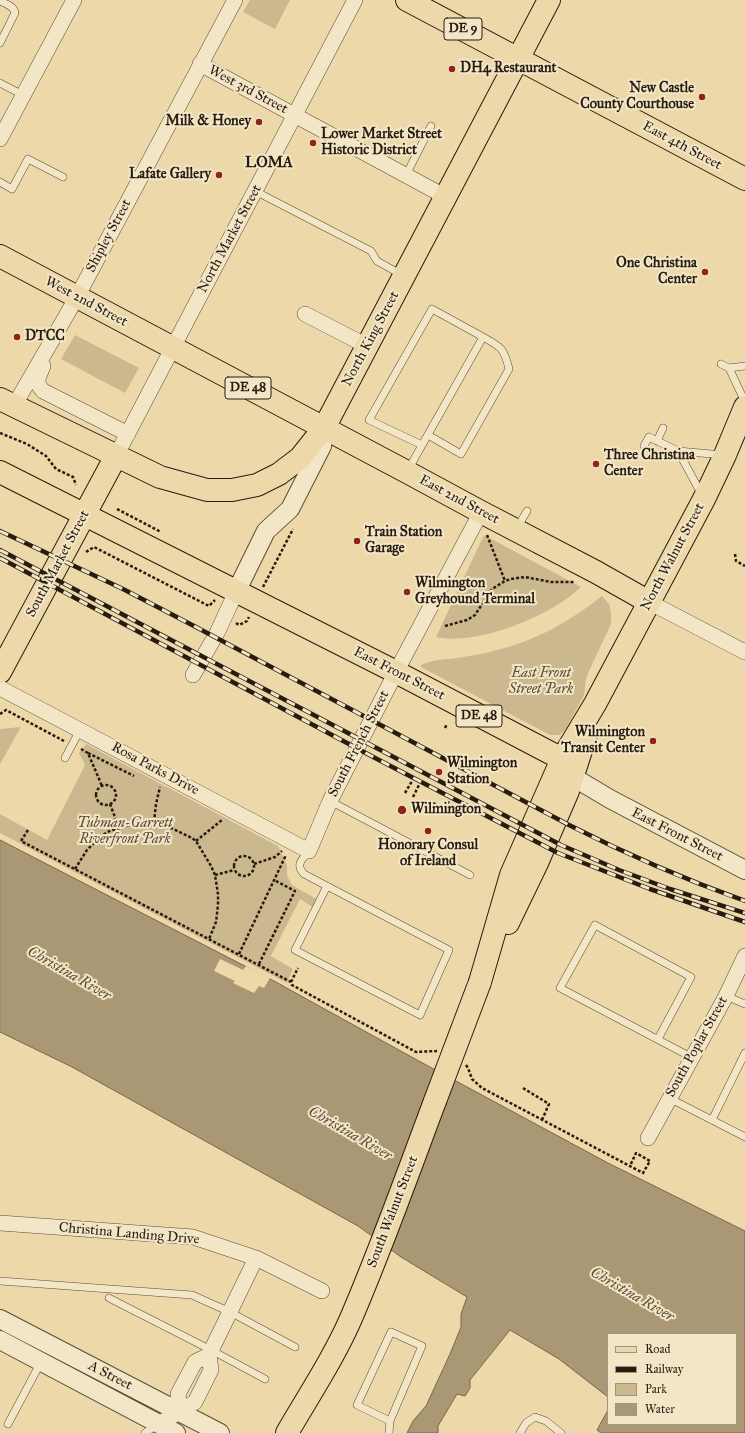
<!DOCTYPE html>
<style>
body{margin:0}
#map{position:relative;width:745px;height:1433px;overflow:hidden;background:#edd8a9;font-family:"IM FELL Great Primer",serif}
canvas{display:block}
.legend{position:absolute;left:607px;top:1333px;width:130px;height:92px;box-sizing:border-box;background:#f3e6c7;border:1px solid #a2957e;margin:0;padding:5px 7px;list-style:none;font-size:12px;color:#281c11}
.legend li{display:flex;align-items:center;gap:8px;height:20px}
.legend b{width:20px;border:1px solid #a2957e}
</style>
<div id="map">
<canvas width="745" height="1433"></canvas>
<ul class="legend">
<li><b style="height:5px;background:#edd8a9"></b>Road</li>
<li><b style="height:5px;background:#281c11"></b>Railway</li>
<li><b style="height:11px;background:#ccb88f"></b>Park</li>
<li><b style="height:11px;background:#aa9875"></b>Water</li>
</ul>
</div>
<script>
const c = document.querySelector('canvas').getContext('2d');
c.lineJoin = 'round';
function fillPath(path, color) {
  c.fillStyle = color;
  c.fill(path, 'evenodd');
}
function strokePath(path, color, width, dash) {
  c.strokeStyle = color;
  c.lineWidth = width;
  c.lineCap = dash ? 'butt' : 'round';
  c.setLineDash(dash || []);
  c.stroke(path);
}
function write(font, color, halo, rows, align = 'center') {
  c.font = font + ' "IM FELL Great Primer",serif';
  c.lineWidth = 4;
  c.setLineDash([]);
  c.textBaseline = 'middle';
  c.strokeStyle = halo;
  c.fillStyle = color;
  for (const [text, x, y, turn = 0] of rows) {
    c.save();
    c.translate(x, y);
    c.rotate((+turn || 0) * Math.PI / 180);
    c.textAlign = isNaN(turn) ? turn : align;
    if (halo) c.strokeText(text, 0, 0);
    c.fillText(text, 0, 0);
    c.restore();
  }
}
fillPath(new Path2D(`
 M250,0H290L275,29L243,12Z
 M75,335L139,368L125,393L61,359Z
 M484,535L581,587C551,616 478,646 436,637Z
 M602,596L609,604L611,612V624L589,671L586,679L584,695L569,723L564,731L560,735H550L421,667V665C435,659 442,660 457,658C465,657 473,655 481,654C531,643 562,627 602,596Z
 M21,727L0,764V729Z
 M86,744L278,846L287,865V876L292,885L318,900L314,908L300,899L271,956L293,969L287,983L0,833V814L47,840L85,765L79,753Z`), '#ccb88f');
const water = new Path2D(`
 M0,840L274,981L417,1060L608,1163L745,1231V1433H601L597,1430L608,1410V1424H736V1334H608V1397L559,1359L510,1330L470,1380V1388L465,1396L457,1394L438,1426V1433H407L413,1421L426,1406L450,1354L461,1327V1314L467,1297L401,1257L358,1226L72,1067L0,1032Z`);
fillPath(water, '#aa9875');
strokePath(water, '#76664d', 1);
fillPath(new Path2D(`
 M220,959L243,970L246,966L270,978L264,988L259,986L254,993L233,983L235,981L214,971Z`), '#edd8a9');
const service = new Path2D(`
 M0,1C6,4 14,6 15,13L0,43
 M0,83L23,95
 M406,175L431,126
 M0,182L12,189L28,159L63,177
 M255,191L371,251L377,261L402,275
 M721,364L729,368L745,402
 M729,368L745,366
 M657,441L663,428
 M422,445L369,420L432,309L483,337
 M644,446L649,437L678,451L723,455
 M678,451L702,495
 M408,470L483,337C501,347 504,348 509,369L461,454L428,435
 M517,528L527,511
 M65,758L80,730
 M330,801L470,875
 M309,851C302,860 295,864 304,874L449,950L420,1015L295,950L327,886
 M726,996L745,1004
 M658,1039L691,977L595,925L560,988L691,1057
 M669,1098L745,1137
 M712,1120L745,1053
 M0,1281L192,1295L230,1312L295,1347
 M109,1298L211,1350L265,1379
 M8,1424L41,1362
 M145,1433L158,1424
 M389,1433L390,1421L422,1346L391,1332L357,1405L390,1421
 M520,1433L526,1423L535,1417L546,1421L561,1433`);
const minor = new Path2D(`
 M200,64L446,197
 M0,139L74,0
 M305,314L367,346
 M43,366C39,377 34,381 43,391L128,434
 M14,406L77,297L235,0
 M116,456L355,0
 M649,602L745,652
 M193,675L217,633L236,592
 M0,688L309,851L330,801L396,672L481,512
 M648,1138L726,996L745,956
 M0,1223L193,1237L256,1258L322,1291
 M180,1412L178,1394L195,1362L209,1355
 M159,1424L195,1402L211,1370L209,1355L256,1258`);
const tertiary = new Path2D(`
 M236,592L266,531L290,509L322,446L324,428
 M566,766L573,777L610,799L745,870
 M0,1319L220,1433
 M0,1340L176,1433`);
const primary = new Path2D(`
 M407,0L745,179
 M0,256L407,472L481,512L596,572L649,602
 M0,399L160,477L207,490H232L257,485L279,474L300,458L324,428L549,0
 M0,472L396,672L562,759
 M0,672L116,456
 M508,923L537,863L568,791L586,735
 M480,982L511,875L562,759L595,704L704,499L725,455L745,407
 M287,1433C309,1395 335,1356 352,1316C382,1246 408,1173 435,1101`);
strokePath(service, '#594b37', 8);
strokePath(minor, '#594b37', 16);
strokePath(tertiary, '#594b37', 20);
strokePath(primary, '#281c11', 24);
strokePath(new Path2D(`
 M0,433L27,444L46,456L56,469L73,477L76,485
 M117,509L161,532
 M487,535L505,581
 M86,552L94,547L209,606L215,600
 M735,554L736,561L745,566
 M263,587L293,529
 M236,623L239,625L247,621L249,617
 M445,626L467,620L475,615L492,589L505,581L511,579L525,577L551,582H575
 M0,714L6,710L64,741
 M445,728L447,724
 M81,749L88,753L102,786
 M88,753L134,776
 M96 795a10 10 0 1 1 20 0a10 10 0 1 1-20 0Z
 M405,793L412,781
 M413,797L419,785
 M433,803L445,809
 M110,804L119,828
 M443,813L449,801
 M154,822L156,804L160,787
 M28,830L21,841L291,982L292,985L416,1052L437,1051
 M196,841L222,820
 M234 866a10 10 0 1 1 20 0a10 10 0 1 1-20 0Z
 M254,864L275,857L282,851
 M75,869L87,850L97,840L107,832L119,828L136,823L154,822L167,826L192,838L196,841L211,866L215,875L218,894V905L216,922L209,939
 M215,875L234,870
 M239,954L285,857V855
 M259,964L295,891L274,880
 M291,982L298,968
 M466,1065L468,1068L472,1079L482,1088L643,1173L650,1161L636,1153L630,1166
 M523,1088L549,1104L542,1120`), '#281c11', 2.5, [3, 2]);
strokePath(service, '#f3e6c7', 7);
strokePath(minor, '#f3e6c7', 15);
strokePath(tertiary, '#f3e6c7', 18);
strokePath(primary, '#edd8a9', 22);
const rail = new Path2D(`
 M0,531L123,589L194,626L569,825C626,854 684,879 745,901
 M0,550L561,845L619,870L670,889L745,913
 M0,558L377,759L558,853L650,889L745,922`);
strokePath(rail, '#281c11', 4.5);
strokePath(rail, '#f3e6c7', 3, [9]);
const primaryBridge = new Path2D(`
 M435,1101L480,982`);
strokePath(primaryBridge, '#281c11', 24, []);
strokePath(primaryBridge, '#edd8a9', 22);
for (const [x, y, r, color] of [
 [452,69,4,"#8f2418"],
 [702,97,4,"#8f2418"],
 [259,122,4,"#8f2418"],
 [313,143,4,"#8f2418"],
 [219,175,4,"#8f2418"],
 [705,272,4,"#8f2418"],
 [17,337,4,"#8f2418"],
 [596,464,4,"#8f2418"],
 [357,541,4,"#8f2418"],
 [407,592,4,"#8f2418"],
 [653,741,4,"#8f2418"],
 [439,772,4,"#8f2418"],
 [402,810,5,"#8f2418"],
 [428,831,4,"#8f2418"]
]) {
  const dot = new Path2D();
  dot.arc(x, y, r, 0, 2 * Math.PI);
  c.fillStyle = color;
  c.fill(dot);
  strokePath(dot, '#f3e6c7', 1.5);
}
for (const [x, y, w] of [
 [463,29,38],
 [248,388,46],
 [479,716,46]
]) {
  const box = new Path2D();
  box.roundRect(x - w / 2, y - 11, w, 22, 3);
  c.fillStyle = '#f3e6c7';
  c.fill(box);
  strokePath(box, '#281c11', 1);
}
write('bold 13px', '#281c11', null, [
 ["DE 9",463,29],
 ["DE 48",248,388],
 ["DE 48",479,716]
]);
write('bold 14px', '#281c11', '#f3e6c7', [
 ["DH4 Restaurant",460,69],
 ["New Castle",694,89,"right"],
 ["County Courthouse",694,105,"right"],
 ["Milk & Honey",251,122,"right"],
 ["Lower Market Street",321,135],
 ["Historic District",321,151],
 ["Lafate Gallery",211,175,"right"],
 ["One Christina",697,264,"right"],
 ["Center",697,280,"right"],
 ["DTCC",25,337],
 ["Three Christina",604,456],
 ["Center",604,472],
 ["Train Station",365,533],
 ["Garage",365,549],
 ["Wilmington",415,584],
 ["Greyhound Terminal",415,600],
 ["Wilmington",645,733,"right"],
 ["Transit Center",645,749,"right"],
 ["Wilmington",447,764],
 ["Station",447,780],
 ["Wilmington",411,810],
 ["Honorary Consul",428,846,"center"],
 ["of Ireland",428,862,"center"]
], 'left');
write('14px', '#281c11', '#f3e6c7', [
 ["West 3rd Street",248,90,28],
 ["East 4th Street",682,146,28],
 ["Shipley Street",109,236,-62],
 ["North Market Street",230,239,-62],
 ["West 2nd Street",86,302,28],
 ["North King Street",371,339,-62],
 ["East 2nd Street",459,500,28],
 ["North Walnut Street",673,557,-62],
 ["South Market Street",58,564,-62],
 ["East Front Street",399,674,27],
 ["South French Street",359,744,-63],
 ["Rosa Parks Drive",155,769,28],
 ["East Front Street",677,835,27],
 ["South Poplar Street",697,1047,-61],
 ["South Walnut Street",393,1212,-69],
 ["Christina Landing Drive",129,1234,5],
 ["A Street",110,1376,27]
]);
write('italic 14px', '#594b37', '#f3e6c7', [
 ["East Front",541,674],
 ["Street Park",541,690],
 ["Tubman-Garrett",125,824],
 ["Riverfront Park",125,840]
]);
write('bold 15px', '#281c11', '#f3e6c7', [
 ["LOMA",269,163]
]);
write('italic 15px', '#5c4e39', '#f3e6c7', [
 ["Christina River",69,974,30],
 ["Christina River",350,1134,30],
 ["Christina River",632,1295,30]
]);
</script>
